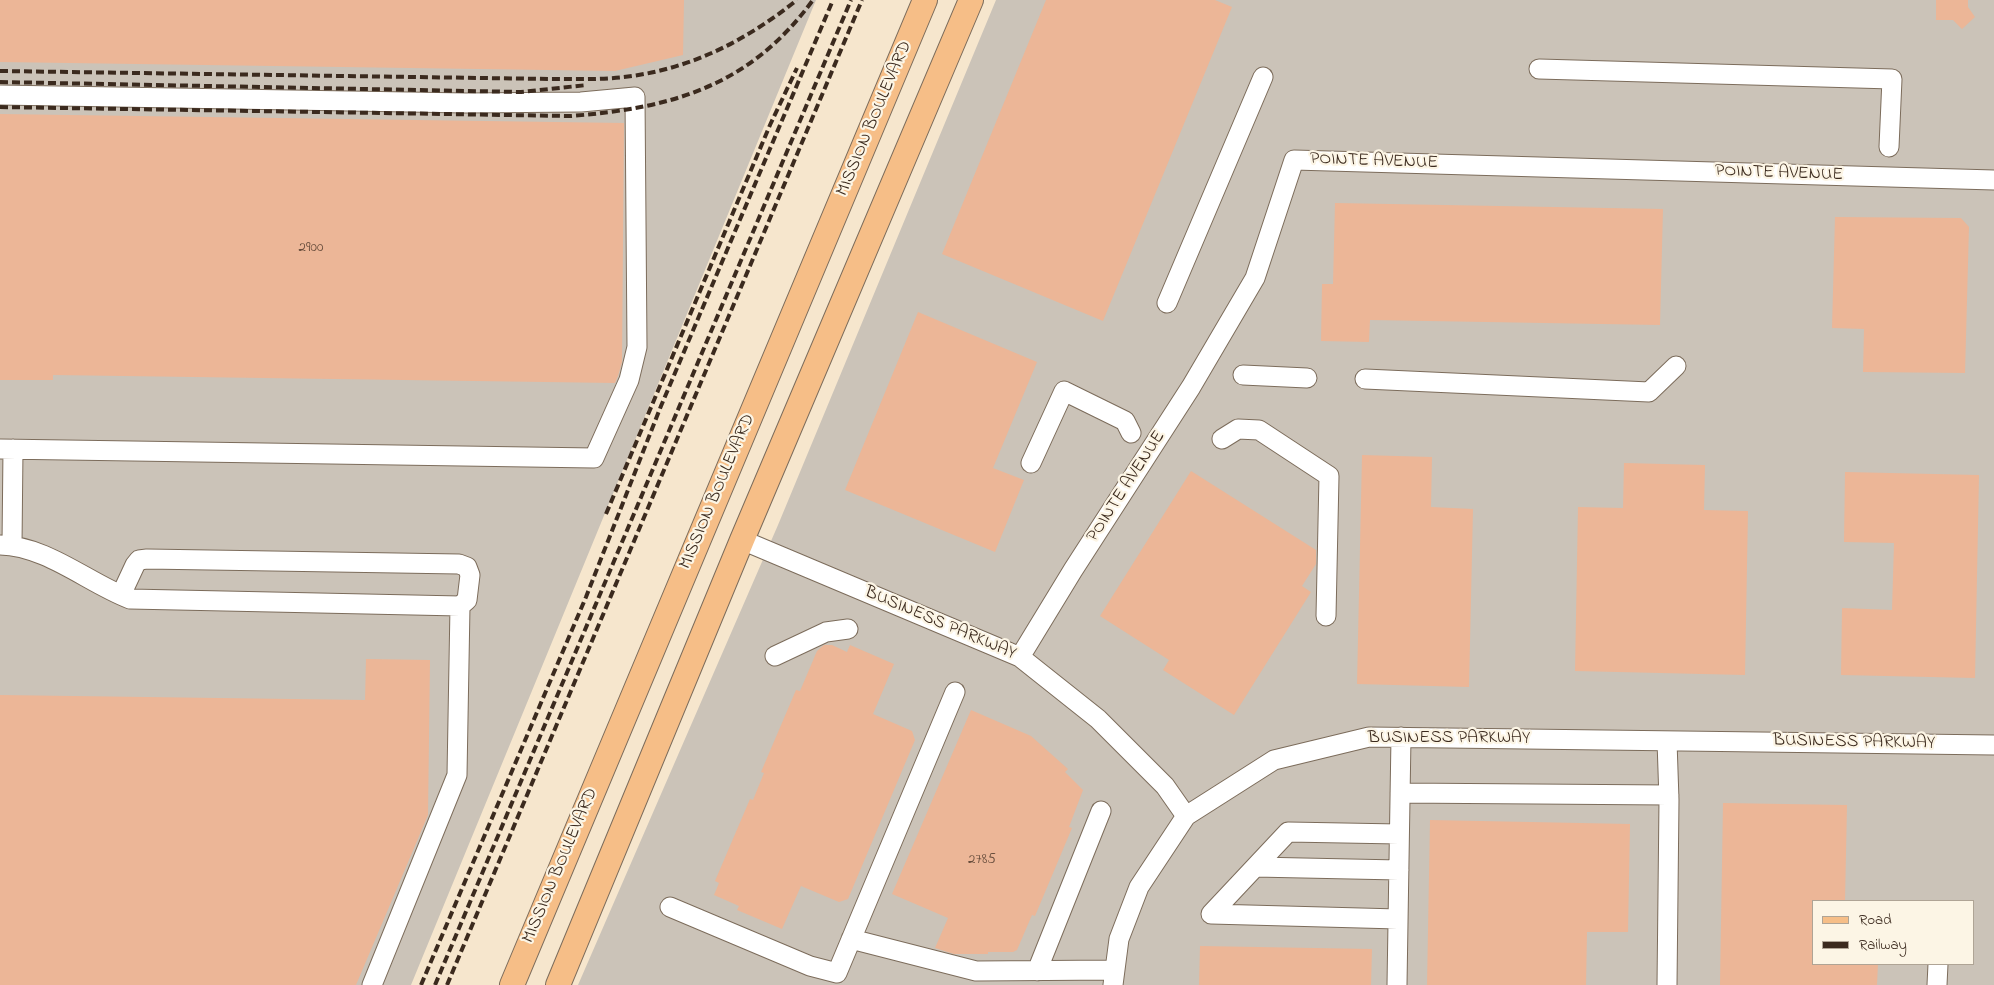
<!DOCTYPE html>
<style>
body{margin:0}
#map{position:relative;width:1994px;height:985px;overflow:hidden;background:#f6e6cd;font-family:"Indie Flower",sans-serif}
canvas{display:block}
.legend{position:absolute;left:1812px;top:900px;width:162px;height:65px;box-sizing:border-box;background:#fcf5e5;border:1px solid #afa495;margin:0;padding:6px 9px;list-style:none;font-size:15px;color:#3b2a1e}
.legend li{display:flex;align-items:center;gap:10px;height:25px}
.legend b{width:25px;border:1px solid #afa495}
</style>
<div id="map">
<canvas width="1994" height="985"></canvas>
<ul class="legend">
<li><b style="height:6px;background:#f6be87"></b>Road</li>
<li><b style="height:6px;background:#3b2a1e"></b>Railway</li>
</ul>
</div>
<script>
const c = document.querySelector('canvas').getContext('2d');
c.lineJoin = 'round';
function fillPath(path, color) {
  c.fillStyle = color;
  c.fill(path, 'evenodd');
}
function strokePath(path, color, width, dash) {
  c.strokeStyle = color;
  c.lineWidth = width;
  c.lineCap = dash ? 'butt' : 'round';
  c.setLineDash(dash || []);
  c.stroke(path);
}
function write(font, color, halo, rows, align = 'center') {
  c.font = font + ' "Indie Flower",sans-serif';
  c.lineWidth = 4.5;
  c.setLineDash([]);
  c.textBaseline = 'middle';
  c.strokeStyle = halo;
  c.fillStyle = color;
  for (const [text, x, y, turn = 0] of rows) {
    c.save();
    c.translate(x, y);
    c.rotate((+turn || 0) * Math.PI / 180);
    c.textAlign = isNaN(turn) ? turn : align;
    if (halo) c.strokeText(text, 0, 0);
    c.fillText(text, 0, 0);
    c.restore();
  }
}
fillPath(new Path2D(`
 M0,0H816L411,985H0Z
 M996,0H1994V985H578L778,525ZM1813,901H1973V964H1813Z`), '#cbc3b8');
fillPath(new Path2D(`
 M0,0H684L683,55L615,71L0,62Z
 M1046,0H1215L1232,7L1103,321L942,254Z
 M1936,0H1968V7L1975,17L1962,29L1953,20H1936Z
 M0,114L624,123L622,362L618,376L615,383L53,375V380H0Z
 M1335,203L1663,209L1660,325L1370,320L1369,342L1321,341L1322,284H1333Z
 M1835,217L1961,218L1969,227L1965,373L1863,372L1864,329L1832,328Z
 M918,312L1037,362L993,468L1024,480L995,552L845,490Z
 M1362,455L1432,457L1431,507L1473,509L1469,687L1357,684Z
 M1624,463L1705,465L1704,510L1748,511L1745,675L1575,671L1578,507L1623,508Z
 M1191,471L1316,550V564L1302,586L1311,592L1234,715L1163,670L1169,660L1100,616Z
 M1845,472L1979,475L1975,678L1841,675L1842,608L1892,610L1894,543L1844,542Z
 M824,645H832L847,652L850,645L894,664L873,714L912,731L915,740L848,899L839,902L801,886L782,929L737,910L739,906L714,895L719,883L715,881L750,799L753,800L764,773L761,772L796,690L800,691L817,651Z
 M366,659L430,660L428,815L356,985H0V695L365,700Z
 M971,710L1031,736L1068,769L1065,772L1083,790L1069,827L1072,828L1035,916L1032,915L1017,950L1013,952H988V954H954L935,948L948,918L892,894Z
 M1723,803L1847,805L1845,901H1813V964H1878L1877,985H1720Z
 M1430,820L1630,824L1628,932H1587L1586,985H1427Z
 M1200,946L1372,949L1371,985H1199Z`), '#ecb697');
const minor = new Path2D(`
 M1539,69L1892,79L1889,147
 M0,95L466,103L581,102L635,97L637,347L629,380L594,458L0,449
 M1167,303L1263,77
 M1243,375L1307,378
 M1365,379L1649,392L1676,366
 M1222,439L1238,429L1259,430L1329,476L1326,616
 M1031,463L1064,391L1125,421L1131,433
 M742,540L1020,657L1098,719L1165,786L1186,816L1274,760L1369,737L1994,745
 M0,545C47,546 88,583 130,599L460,606L467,600L470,575L467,567L459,564L147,559L139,560L135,565L121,595
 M12,545L13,449
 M775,656L826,632L848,629
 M1020,657L1073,570L1191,387L1255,278L1294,160L1994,180
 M1667,741L1669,800L1667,985
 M1400,793L1669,795
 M1255,867L1399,870
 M670,907L810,966L837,973L955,692
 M1398,919L1211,914L1288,832L1399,834
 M851,939L976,971L1115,970
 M1037,971L1101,811
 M372,985L457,775L460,606
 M1113,985L1119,939L1139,887L1186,816
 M1397,985L1401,737
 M1937,985L1938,964`);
const major = new Path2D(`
 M512,985L925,0
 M558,985L742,540L971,0`);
strokePath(minor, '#7c6c5b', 21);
strokePath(major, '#7c6c5b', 26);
strokePath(minor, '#fff', 19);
strokePath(major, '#f6be87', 24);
strokePath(new Path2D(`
 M0,71L551,79C578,79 605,80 632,76C695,67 748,39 797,0
 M0,82L521,92L587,85
 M0,107L571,116C673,108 750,86 813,0
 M606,514L770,125L797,68
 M421,985L586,597L661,406L833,0
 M435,985L851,0
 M447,985L862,0`), '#3b2a1e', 4, [8, 4]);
write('15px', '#674d3c', null, [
 ["2900",311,249],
 ["2785",982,861]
]);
write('18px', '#3b2a1e', '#fcf5e5', [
 ["MISSION BOULEVARD",875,119,-67],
 ["POINTE AVENUE",1374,162,2],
 ["POINTE AVENUE",1779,174,2],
 ["POINTE AVENUE",1127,487,-57],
 ["MISSION BOULEVARD",718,492,-67],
 ["BUSINESS PARKWAY",940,624,23],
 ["BUSINESS PARKWAY",1449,739],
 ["BUSINESS PARKWAY",1854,743,1],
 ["MISSION BOULEVARD",561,866,-67]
]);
</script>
